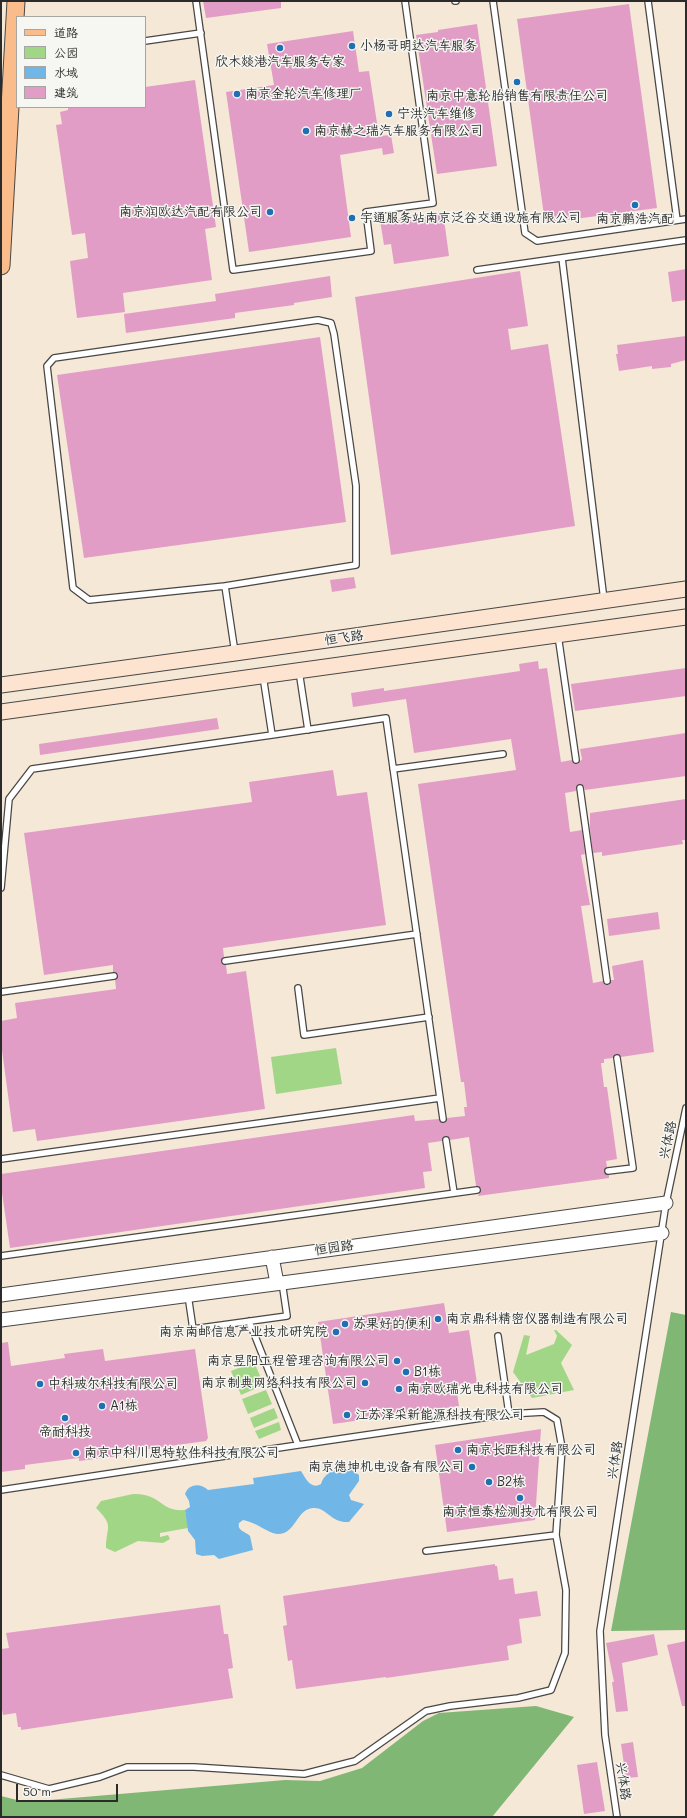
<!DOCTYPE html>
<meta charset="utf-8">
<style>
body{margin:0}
#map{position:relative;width:687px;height:1818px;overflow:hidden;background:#f5e8d7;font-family:Mali,"LXGW WenKai TC",sans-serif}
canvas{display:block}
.frame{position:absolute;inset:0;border:2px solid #2b2b2b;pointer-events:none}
.legend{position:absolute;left:16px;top:16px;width:130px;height:92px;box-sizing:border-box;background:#f6f6f2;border:1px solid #a5a5a2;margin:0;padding:5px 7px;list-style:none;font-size:12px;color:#2b2b2b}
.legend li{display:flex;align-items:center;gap:8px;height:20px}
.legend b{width:20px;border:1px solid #a5a5a2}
.scale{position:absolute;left:16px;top:1784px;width:102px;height:18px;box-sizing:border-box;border:2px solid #2b2b2b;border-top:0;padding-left:5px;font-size:12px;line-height:14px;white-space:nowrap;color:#2b2b2b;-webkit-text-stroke:3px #f6f6f2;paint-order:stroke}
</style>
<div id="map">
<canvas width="687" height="1818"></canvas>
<div class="frame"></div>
<ul class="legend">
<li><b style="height:5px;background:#f9bc8a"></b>道路</li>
<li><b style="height:11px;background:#a1d687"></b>公园</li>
<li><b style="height:11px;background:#70b7e7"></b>水域</li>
<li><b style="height:11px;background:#e29dc7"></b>建筑</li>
</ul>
<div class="scale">50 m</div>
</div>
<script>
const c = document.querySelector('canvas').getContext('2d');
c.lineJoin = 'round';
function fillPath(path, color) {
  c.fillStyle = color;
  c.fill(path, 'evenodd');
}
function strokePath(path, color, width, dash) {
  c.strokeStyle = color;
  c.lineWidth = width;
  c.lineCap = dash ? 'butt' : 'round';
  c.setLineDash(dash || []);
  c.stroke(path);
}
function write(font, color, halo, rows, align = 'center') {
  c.font = font + ' Mali,"LXGW WenKai TC",sans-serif';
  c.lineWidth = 3;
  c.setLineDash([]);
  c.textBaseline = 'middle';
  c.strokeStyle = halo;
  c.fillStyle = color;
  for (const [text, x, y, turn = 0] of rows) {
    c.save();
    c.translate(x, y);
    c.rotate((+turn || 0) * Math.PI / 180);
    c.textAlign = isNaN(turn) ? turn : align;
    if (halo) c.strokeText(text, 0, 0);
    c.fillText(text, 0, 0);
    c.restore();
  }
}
fillPath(new Path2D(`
 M336,1048L342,1084L276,1094L271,1057Z
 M554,1330H556L572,1345L561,1363L574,1390L532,1398L513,1372L524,1335L530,1336L526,1355L554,1344L557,1336Z
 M254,1362L264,1385L241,1395L231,1371Z
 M266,1390L272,1404L248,1414L242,1399Z
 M274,1408L278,1418L254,1428L250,1418Z
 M279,1422L281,1430L259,1439L255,1431Z
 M133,1494C161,1493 160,1512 185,1510L188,1528L160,1533V1537L168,1535L170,1539L163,1543L138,1541L115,1552L106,1548C106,1526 115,1527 96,1508L101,1501Z`), '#a1d687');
fillPath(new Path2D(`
 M671,1312L686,1315V1630L611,1631Z
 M536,1706L574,1717L492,1817H1V1796L25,1802L285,1780L320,1781L362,1768L423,1721L439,1713Z`), '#80b774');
fillPath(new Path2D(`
 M341,1469L352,1470L359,1475V1481L349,1495L351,1500L364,1504L349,1522C330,1523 327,1507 313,1508C296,1509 296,1535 277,1534C268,1533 256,1522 243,1520L239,1523C237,1531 245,1531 250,1536L253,1550L219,1559L214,1555L202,1556L196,1554L195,1540L188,1531L185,1510L190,1507L189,1501L185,1494C189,1483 201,1483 208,1490L254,1484L253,1478L301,1471C306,1479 311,1490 321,1484C324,1474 331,1471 341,1469Z`), '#70b7e7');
fillPath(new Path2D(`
 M203,1H281V8L206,18Z
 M629,4L657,208L545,223L517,19Z
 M477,24L497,166L437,174L416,35L438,32V30Z
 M353,31L359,72L369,71L379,136L391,135L394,153L383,155L382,148L340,155L351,237L249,252L226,92L274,85L267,44Z
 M195,80L216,227L205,229L212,280L123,293L125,312L77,318L70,261L88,258L85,233L72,235L56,125L62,124L60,112L68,110V107H145V87Z
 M443,212L449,256L394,264L391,244L384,245L380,220Z
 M686,269V300L672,302L668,272Z
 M520,271L528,326L508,329L511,350L548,344L575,526L391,555L355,297Z
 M330,276L332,297L294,303V305L235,313V318L126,333L124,314L216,301L215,294Z
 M686,336V360L671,364V367L652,369V366L619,371L616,354H618L617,345Z
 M320,337L346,522L84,558L57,375Z
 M354,577L356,588L332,592L330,580Z
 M538,661L539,669L547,668L561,762L572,760L574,764H578L582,759L580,749L686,733V776L585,790L583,785L580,784L576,786V791L565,793L570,832L582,830L585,854L581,855L590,905L581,906L593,983L603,981L605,985H609L611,980H614L612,966L643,960L654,1052L621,1057L616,1054L613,1058L604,1059V1063H601L604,1087H607L617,1159L606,1161L607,1167L604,1169V1172L609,1175V1178L478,1196L481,1189L476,1186L469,1137L450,1140L446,1136L442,1138V1141L428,1143L432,1171L423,1172L425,1188L10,1248L1,1186V1174L414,1115L415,1121L439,1119L443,1123L446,1122L447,1118L465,1116L464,1107H467L464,1082H461L418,784L516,770L511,739L414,753L406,699L353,707L351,693L384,688V691L520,671L519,664Z
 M686,668V696L575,711L571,684Z
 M217,718L219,729L40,755L39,744Z
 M333,770L337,796L367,792L386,925L223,948L224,957L221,961L222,964L226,965L227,974L246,971L265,1109L37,1141L35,1129L13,1132L1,1043V1021L17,1018L15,1003L116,989L115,980L118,976L117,973L113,972V965L44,975L24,833L252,802L249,782Z
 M686,799V840H682L683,844L602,856V852L593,853L590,829V813Z
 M658,912L660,929L609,936L607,919Z
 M444,1303L449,1333L469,1330L477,1383L456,1386L459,1406L333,1424L318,1322Z
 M8,1342L11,1366L65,1358L64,1354L103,1349L105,1361L195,1349L208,1438L206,1441L119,1453V1456L79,1461V1458L25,1465V1469L1,1472V1343Z
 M541,1429L535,1520L447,1532L435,1445Z
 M495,1564V1566H497L499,1580L513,1578L515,1594L537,1591L541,1616L519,1619L522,1643L507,1646L509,1660L386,1678V1677L296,1689L292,1660L288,1661L283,1626L287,1625L283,1596Z
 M220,1605L224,1634H228L233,1668L228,1669L233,1698L21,1730V1727H18L16,1713L3,1715L1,1704V1649L9,1648L6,1633Z
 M654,1634L658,1655L622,1663L628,1711L616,1712L612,1682H614L606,1643Z
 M686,1641V1706H682L667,1645Z
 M633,1742L638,1777L626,1778L621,1744Z
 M597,1762L605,1811L584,1814L577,1765Z`), '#e29dc7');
const service = new Path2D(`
 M196,1L233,270L371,251L366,212L433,203L405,1
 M455,1H456
 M493,1L525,233L537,241L686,219
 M648,1L677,220
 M145,41L201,33
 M562,258L604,600
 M477,270L686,240
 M225,586L356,565V486L334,334L331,323L318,320L54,358L47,366L73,588L89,600L225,586L235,653
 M558,635L576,760
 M299,671L308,730
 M272,735L386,718L443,1119
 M393,769L503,754
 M580,788L607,981
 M1,888L9,799L32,769L272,735L263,676
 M225,961L417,934
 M298,988L304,1035L429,1017
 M1,992L114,976
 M446,1140L454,1193
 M1,1159L440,1098
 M608,1171L633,1168L617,1058
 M1,1256L477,1190
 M188,1295L193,1329L287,1316L282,1282
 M298,1445L509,1414L498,1336
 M1,1490L298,1445L249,1321
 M426,1551L556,1535L562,1448L557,1420L544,1412L509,1414
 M1,1775L49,1789L100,1777L127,1767H194L304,1774L355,1761L426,1711L450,1706L518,1698L551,1690L565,1653L566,1590L556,1535
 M617,1817L605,1735L600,1631L666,1203L686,1108`);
const tertiary = new Path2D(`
 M272,1257L277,1283
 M1,1295L666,1203
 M1,1320L662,1233`);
const secondary = new Path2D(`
 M1,685L235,653L686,589
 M1,712L686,617`);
const primary = new Path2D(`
 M1,266L16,1`);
strokePath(service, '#494745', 8);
strokePath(tertiary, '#494745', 15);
strokePath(secondary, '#494745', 17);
strokePath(primary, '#494745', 19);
strokePath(service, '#fff', 5.5);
strokePath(tertiary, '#fff', 13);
strokePath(secondary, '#fde4d0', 15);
strokePath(primary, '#f9bc8a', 17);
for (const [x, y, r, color] of [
 [352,46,4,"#1f6fb2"],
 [280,48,4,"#1f6fb2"],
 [517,82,4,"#1f6fb2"],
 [237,94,4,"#1f6fb2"],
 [389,114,4,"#1f6fb2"],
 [306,131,4,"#1f6fb2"],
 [635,205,4,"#1f6fb2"],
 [270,212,4,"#1f6fb2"],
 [352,218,4,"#1f6fb2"],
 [438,1319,4,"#1f6fb2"],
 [345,1324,4,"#1f6fb2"],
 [336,1332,4,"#1f6fb2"],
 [397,1361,4,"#1f6fb2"],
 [406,1372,4,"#1f6fb2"],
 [365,1383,4,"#1f6fb2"],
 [40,1384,4,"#1f6fb2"],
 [399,1389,4,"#1f6fb2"],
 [102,1406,4,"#1f6fb2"],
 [347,1415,4,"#1f6fb2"],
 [65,1418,4,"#1f6fb2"],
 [458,1450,4,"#1f6fb2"],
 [76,1453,4,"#1f6fb2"],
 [472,1467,4,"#1f6fb2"],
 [489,1482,4,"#1f6fb2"],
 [520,1498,4,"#1f6fb2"]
]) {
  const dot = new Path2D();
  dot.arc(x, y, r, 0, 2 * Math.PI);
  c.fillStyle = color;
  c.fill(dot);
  strokePath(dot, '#f6f6f2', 1.5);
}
write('13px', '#2b2b2b', '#f6f6f2', [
 ["小杨哥明达汽车服务",360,46],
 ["欣木燚港汽车服务专家",280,62,"center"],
 ["南京金轮汽车修理厂",245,94],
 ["南京中意轮胎销售有限责任公司",517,96,"center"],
 ["宁洪汽车维修",397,114],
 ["南京赫之瑞汽车服务有限公司",314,131],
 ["南京润欧达汽配有限公司",262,212,"right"],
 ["宇通服务站南京泛谷交通设施有限公司",360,218],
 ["南京鹏浩汽配",635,219,"center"],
 ["南京鼎科精密仪器制造有限公司",446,1319],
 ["苏果好的便利",353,1324],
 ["南京南邮信息产业技术研究院",328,1332,"right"],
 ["南京昱阳工程管理咨询有限公司",389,1361,"right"],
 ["B1栋",414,1372],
 ["南京制典网络科技有限公司",357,1383,"right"],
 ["中科玻尔科技有限公司",48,1384],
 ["南京欧瑞光电科技有限公司",407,1389],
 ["A1栋",110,1406],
 ["江苏泽采新能源科技有限公司",355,1415],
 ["帝耐科技",65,1432,"center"],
 ["南京长距科技有限公司",466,1450],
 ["南京中科川思特软件科技有限公司",84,1453],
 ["南京德坤机电设备有限公司",464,1467,"right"],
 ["B2栋",497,1482],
 ["南京恒泰检测技术有限公司",520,1512,"center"]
], 'left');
write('13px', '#2b2b2b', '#f6f6f2', [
 ["恒飞路",344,638,-8],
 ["兴体路",668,1140,-78],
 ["恒园路",334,1248,-8],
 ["兴体路",615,1460,-81],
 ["兴体路",623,1781,82]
]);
</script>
